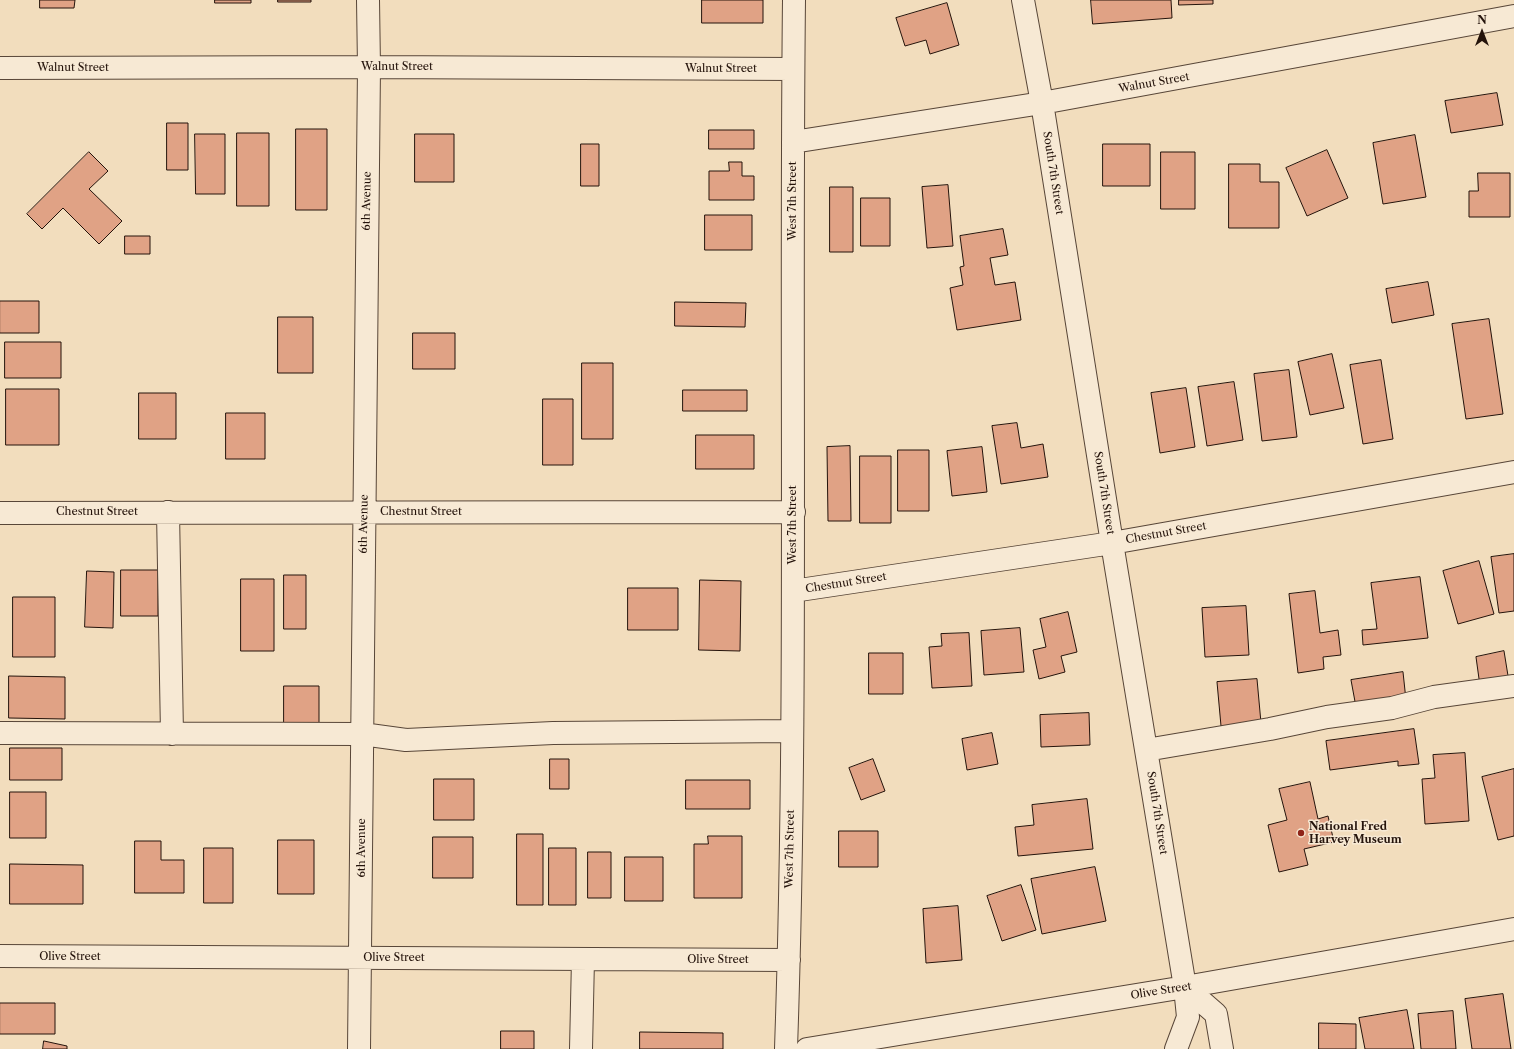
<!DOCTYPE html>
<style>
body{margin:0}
#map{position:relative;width:1514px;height:1049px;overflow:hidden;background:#f2ddbd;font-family:"Libre Caslon Text",serif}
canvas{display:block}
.north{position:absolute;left:1462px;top:12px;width:40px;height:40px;-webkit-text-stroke:3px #f7e9d4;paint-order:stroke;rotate:0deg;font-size:11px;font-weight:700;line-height:16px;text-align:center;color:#24130b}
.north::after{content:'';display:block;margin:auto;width:14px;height:18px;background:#24130b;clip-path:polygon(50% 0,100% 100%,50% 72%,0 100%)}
</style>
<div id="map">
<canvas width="1514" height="1049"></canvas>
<div class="north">N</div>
</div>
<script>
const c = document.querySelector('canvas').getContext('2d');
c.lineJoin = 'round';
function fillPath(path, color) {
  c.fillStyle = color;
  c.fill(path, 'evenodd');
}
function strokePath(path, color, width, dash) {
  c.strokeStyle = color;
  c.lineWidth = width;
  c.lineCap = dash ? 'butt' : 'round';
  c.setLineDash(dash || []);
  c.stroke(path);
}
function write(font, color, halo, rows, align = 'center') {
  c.font = font + ' "Libre Caslon Text",serif';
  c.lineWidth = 3;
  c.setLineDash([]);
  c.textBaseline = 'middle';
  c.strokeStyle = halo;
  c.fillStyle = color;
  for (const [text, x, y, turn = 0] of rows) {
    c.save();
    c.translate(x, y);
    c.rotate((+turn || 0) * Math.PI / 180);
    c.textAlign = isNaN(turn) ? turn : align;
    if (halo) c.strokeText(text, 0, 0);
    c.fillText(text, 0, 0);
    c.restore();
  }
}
const building = new Path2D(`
 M40,0H75L74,8H40Z
 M215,0H251V3H215Z
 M278,0H311V2H278Z
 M702,0H763V23H702Z
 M1091,0H1171L1172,18L1093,24Z
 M1179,0H1213V4L1179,5Z
 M947,3L959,45L930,54L926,40L905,46L896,18Z
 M1497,93L1503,125L1451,133L1445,101Z
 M167,123H188V170H167Z
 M296,129H327V210H296Z
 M709,130H754V149H709Z
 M237,133H269V206H237Z
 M195,134H225V194H196Z
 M415,134H454V182H415Z
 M1415,135L1426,197L1383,204L1373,143Z
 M581,144H599V186H581Z
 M1103,144H1150V186H1103Z
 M1327,150L1348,198L1307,216L1286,168Z
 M89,152L108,171L89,189L122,221L99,244L63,208L42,229L27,214Z
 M1161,152H1195V209H1161Z
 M729,162H742V176H754V200H709V171H729Z
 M1229,164H1260V182H1279V228H1229Z
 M1478,173H1510V217H1469V191H1478Z
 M948,185L953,246L927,248L922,187Z
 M830,187H853V252H830Z
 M861,198H890V246H861Z
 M705,215H752V250H705Z
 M1003,229L1008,255L990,258L995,285L1015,282L1021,320L957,330L950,288L963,285L960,267L964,266L960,236Z
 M125,236H150V254H125Z
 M1428,282L1434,315L1392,323L1386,289Z
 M0,301H39V333H0Z
 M675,302L746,303L745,327L675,326Z
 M278,317H313V373H278Z
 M1489,319L1503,414L1466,419L1452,324Z
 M413,333H455V369H413Z
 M5,342H61V378H5Z
 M1332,354L1344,408L1310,415L1298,362Z
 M1381,360L1393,439L1363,444L1350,365Z
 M582,363H613V439H582Z
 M1289,370L1297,437L1262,441L1254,374Z
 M1234,382L1243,440L1207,446L1198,387Z
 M1186,388L1195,447L1160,453L1151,393Z
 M6,389H59V445H6Z
 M683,390H747V411H683Z
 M139,393H176V439H139Z
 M543,399H573V465H543Z
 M226,413H265V459H226Z
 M1017,423L1021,448L1043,444L1048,477L1001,484L992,426Z
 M696,435H754V469H696Z
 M850,446L851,521H828L827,447Z
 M982,447L987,492L952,496L947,451Z
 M898,450H929V511H898Z
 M860,456H891V523H860Z
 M1514,554V611L1499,613L1491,557Z
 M1479,561L1494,614L1458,624L1443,571Z
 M121,570H158V616H121Z
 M87,571L114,572L113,628L85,627Z
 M284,575H306V629H284Z
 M1420,577L1428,638L1363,645L1362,630L1377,629L1371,583Z
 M241,579H274V651H241Z
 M700,580L741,581L740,651L699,650Z
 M628,588H678V630H628Z
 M1315,591L1320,633L1338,630L1341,655L1323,657L1324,669L1298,673L1289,594Z
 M13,597H55V657H13Z
 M1246,606L1249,655L1205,657L1202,608Z
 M1068,612L1077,652L1061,656L1065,672L1039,679L1033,650L1046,647L1040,619Z
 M1020,628L1024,672L984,675L981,631Z
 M969,633L972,686L932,688L929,647L942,646L941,634Z
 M1504,651L1509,682L1480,686L1476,657Z
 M869,653H903V694H869Z
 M1403,672L1406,700L1356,707L1351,680Z
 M9,676L65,677V719L9,718Z
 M1257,679L1261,723L1221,726L1217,682Z
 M284,686H319V723H284Z
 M1089,713L1090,745L1041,747L1040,715Z
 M1414,729L1419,764L1398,766V761L1330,770L1326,741Z
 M992,733L998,764L967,770L962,739Z
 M10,748H62V780H10Z
 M1465,753L1469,821L1425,824L1422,779L1435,778L1433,755Z
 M550,759H569V789H550Z
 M873,759L885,791L861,800L849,768Z
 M1514,769V836L1498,840L1482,777Z
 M434,779H474V820H434Z
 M686,780H750V809H686Z
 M1310,782L1318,819L1328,816L1334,842L1304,849L1308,865L1279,872L1268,825L1287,820L1279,789Z
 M10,792H46V838H10Z
 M1087,799L1093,849L1018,856L1015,827L1034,825L1032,805Z
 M839,831H878V867H839Z
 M517,834H543V905H517Z
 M708,836H742V898H694V844H708Z
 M433,837H473V878H433Z
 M278,840H314V894H278Z
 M135,841H161V860H184V893H135Z
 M204,848H233V903H204Z
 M549,848H576V905H549Z
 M588,852H611V898H588Z
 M625,857H663V901H625Z
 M10,864L83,865V904H10Z
 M1095,867L1106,921L1042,934L1031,879Z
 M1021,885L1036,930L1002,941L987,896Z
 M958,906L962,960L926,963L923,909Z
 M1503,994L1511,1049H1472L1465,999Z
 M0,1003H55V1034H0Z
 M1407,1010L1414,1049H1365L1359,1018Z
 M1453,1011L1456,1049H1421L1418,1014Z
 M1319,1023L1356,1024V1049H1319Z
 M501,1031H534V1049H501Z
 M640,1032L723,1033V1049H640Z
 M44,1041L67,1046V1049H43Z`);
fillPath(building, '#e0a285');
strokePath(building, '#24130b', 1);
const minor = new Path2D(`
 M1023,0L1042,103L1112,543L1185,987L1188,1017L1176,1049
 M0,68L369,67L793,69
 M793,142L1042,103L1514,16
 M168,512L172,734
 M0,513L794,512
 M793,591L1112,543L1514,472
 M0,733L362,734L406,740L553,733L791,731
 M1146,750L1270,729L1327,717L1392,708L1434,697L1514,686
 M0,956L789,960
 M1185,987L1216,1014L1222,1049
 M359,1049L369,67L368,0
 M581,1049L583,959
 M786,1049C798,699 790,350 794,0
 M807,1049L1185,987L1514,929`);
strokePath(minor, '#584638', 24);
strokePath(minor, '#f7e9d4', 22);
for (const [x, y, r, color] of [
 [1301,833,4,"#8f2418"]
]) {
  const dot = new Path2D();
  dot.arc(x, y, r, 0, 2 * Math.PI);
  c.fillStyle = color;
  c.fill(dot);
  strokePath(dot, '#f7e9d4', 1.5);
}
write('11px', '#24130b', '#f7e9d4', [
 ["Walnut Street",397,67],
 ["Walnut Street",73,68],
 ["Walnut Street",721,69],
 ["Walnut Street",1154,83,-10],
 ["South 7th Street",1053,173,81],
 ["6th Avenue",367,201,-89],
 ["West 7th Street",793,201,-90],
 ["South 7th Street",1104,493,81],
 ["Chestnut Street",97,512],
 ["Chestnut Street",421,512],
 ["6th Avenue",364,524,-89],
 ["West 7th Street",793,525,-90],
 ["Chestnut Street",1166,533,-10],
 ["Chestnut Street",846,583,-9],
 ["South 7th Street",1157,813,81],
 ["6th Avenue",362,848,-90],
 ["West 7th Street",790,849,-89],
 ["Olive Street",70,957],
 ["Olive Street",394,958],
 ["Olive Street",718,960],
 ["Olive Street",1161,991,-9]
]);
write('bold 11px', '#24130b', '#f7e9d4', [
 ["National Fred",1309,827],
 ["Harvey Museum",1309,840]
], 'left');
</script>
